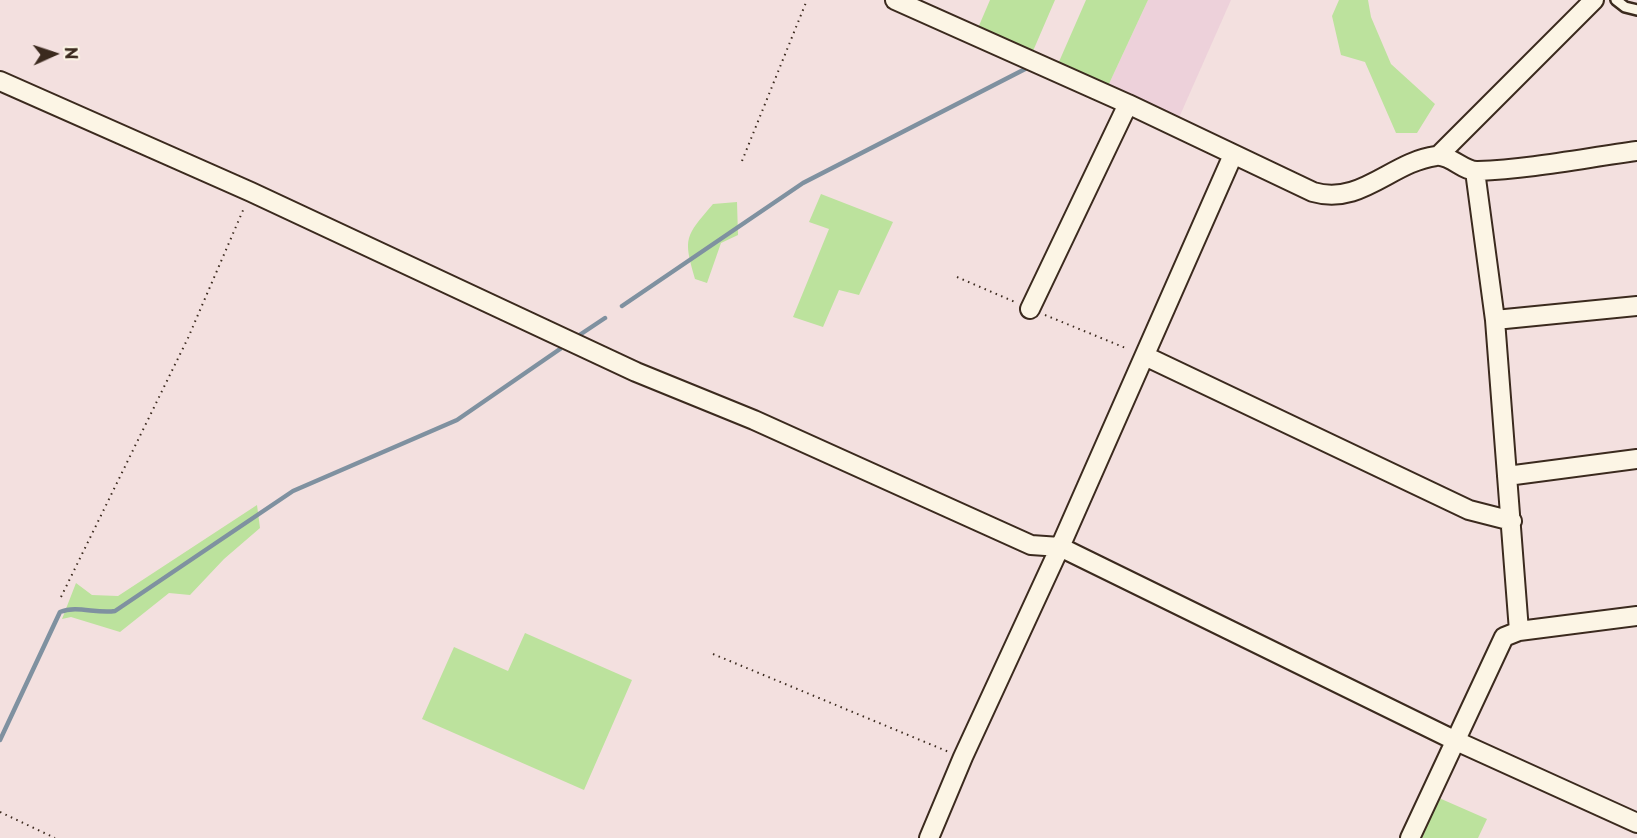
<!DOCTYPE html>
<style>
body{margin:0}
#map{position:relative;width:1637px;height:838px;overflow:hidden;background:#f3e0df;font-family:"Playpen Sans",sans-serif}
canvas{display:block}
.north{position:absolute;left:24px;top:24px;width:60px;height:60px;-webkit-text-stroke:4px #fcf5e5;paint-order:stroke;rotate:87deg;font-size:16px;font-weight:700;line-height:24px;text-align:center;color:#3b2a1e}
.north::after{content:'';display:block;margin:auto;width:21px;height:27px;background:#3b2a1e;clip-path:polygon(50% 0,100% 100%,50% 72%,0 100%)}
</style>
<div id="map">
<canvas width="1637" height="838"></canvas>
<div class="north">N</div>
</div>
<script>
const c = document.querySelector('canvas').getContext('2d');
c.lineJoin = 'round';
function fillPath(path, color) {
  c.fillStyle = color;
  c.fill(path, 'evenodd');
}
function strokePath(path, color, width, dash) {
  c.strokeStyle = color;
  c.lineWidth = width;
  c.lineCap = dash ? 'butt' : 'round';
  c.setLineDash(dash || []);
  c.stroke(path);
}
fillPath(new Path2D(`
 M1148,0H1231L1178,120L1108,86Z`), '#edd1da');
fillPath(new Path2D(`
 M990,0H1055L1033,51L978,28Z
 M1086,0H1148L1108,86L1058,64Z
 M1339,0H1368L1371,17L1391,64L1435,104L1417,133H1396L1365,62L1341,55L1332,16Z
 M821,194L893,222L859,295L839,290L823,327L793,317L829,229L809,222Z
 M737,202L738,235L721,243L707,283L695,279C683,237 685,237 713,204Z
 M257,505L260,528L224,559L190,595L169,593L120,632L71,617L62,619L76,583L92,595L118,596Z
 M525,633L632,680L584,790L422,719L454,647L508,671Z
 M1439,798L1487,819L1478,838H1422Z`), '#bce29d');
strokePath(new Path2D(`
 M622,306L803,183L1031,66
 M578,336L605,318
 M0,740L60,612C77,605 96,614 115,611L293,491L457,420L560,349`), '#7f91a0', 4.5);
const lane = new Path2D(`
 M1616,0L1625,7L1637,10`);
const street = new Path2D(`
 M895,0L1128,104L1313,192C1361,206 1391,162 1436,156C1450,154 1464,172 1478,171C1531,169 1585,158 1637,151
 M0,81L251,192L636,372L754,420L1031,545L1060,547L1454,740L1637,823
 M1439,155L1594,0
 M1475,171L1495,320L1519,631
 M1030,309L1128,104
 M1495,320L1637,306
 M1145,356L1469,510L1512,521
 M1507,476L1637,459
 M929,838L963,757L1060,547L1233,155
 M1410,838L1504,637L1519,631L1637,616`);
strokePath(lane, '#3b2a1e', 14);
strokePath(street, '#3b2a1e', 22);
strokePath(new Path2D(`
 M742,161L807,0
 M957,277L1015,302
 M1045,315L1128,349
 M61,597L188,338L244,208
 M713,654L949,752
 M0,812L55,838`), '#3b2a1e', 2, [1.5, 4.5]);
strokePath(lane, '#fcf5e5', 9);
strokePath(street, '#fcf5e5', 18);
</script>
